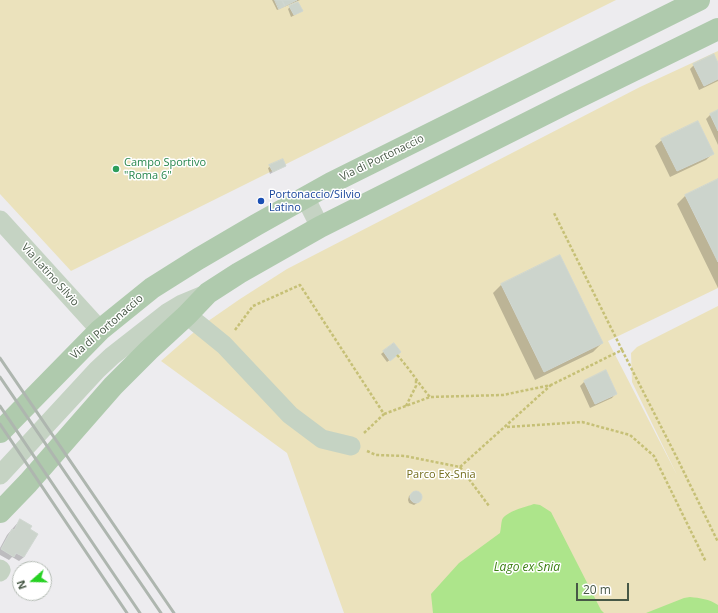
<!DOCTYPE html>
<style>
body{margin:0}
#map{position:relative;width:718px;height:613px;overflow:hidden;background:#edecef;font-family:"Open Sans",sans-serif}
canvas{display:block}
.north{position:absolute;left:12px;top:561px;width:40px;height:40px;box-sizing:border-box;background:#fff;border:1px solid #b5bcb5;border-radius:50%;rotate:250deg;font-size:11px;font-weight:700;line-height:16px;text-align:center;color:#475846}
.north::after{content:'';display:block;margin:auto;width:14px;height:18px;background:#27d123;clip-path:polygon(50% 0,100% 100%,50% 72%,0 100%)}
.scale{position:absolute;left:576px;top:583px;width:53px;height:18px;box-sizing:border-box;border:2px solid #475846;border-top:0;padding-left:5px;font-size:12px;line-height:14px;white-space:nowrap;color:#475846;-webkit-text-stroke:3px #fff;paint-order:stroke}
</style>
<div id="map">
<canvas width="718" height="613"></canvas>
<div class="north">N</div>
<div class="scale">20 m</div>
</div>
<script>
const c = document.querySelector('canvas').getContext('2d');
c.lineJoin = 'round';
function fillPath(path, color) {
  c.fillStyle = color;
  c.fill(path, 'evenodd');
}
function strokePath(path, color, width, dash) {
  c.strokeStyle = color;
  c.lineWidth = width;
  c.lineCap = dash ? 'butt' : 'round';
  c.setLineDash(dash || []);
  c.stroke(path);
}
function write(font, color, halo, rows, align = 'center') {
  c.font = font + ' "Open Sans",sans-serif';
  c.lineWidth = 3;
  c.setLineDash([]);
  c.textBaseline = 'middle';
  c.strokeStyle = halo;
  c.fillStyle = color;
  for (const [text, x, y, turn = 0] of rows) {
    c.save();
    c.translate(x, y);
    c.rotate((+turn || 0) * Math.PI / 180);
    c.textAlign = isNaN(turn) ? turn : align;
    if (halo) c.strokeText(text, 0, 0);
    c.fillText(text, 0, 0);
    c.restore();
  }
}
fillPath(new Path2D(`
 M0,0H616L71,271L0,194Z
 M718,51V288L608,341L677,475L632,382L631,353L637,347L718,306V613H344L287,453L161,361L201,326L240,299L287,269L640,87Z`), '#ebe2bc');
fillPath(new Path2D(`
 M534,504L540,505L551,512L601,610L604,613H433L431,594L459,563L500,533C501,528 501,524 502,520C506,511 526,507 534,504Z
 M690,597C700,598 709,599 718,605V613H646L684,598Z`), '#ade58b');
fillPath(new Path2D(`
 M272,0H300L277,10Z
 M290,7L302,11L291,17L288,9Z
 M694,65L718,66V81L699,90L690,69Z
 M718,111V145L706,119L710,115Z
 M662,140L713,153L706,160L670,177L655,146Z
 M282,160L285,165L270,174L268,168Z
 M718,180V288L677,204L686,195Z
 M501,285L602,343L593,352L535,380L493,293Z
 M393,344L397,354L387,362L381,354Z
 M584,382L616,393L612,398L590,408L580,386Z
 M416,491L420,494L421,497L420,501L414,505L409,503L408,500L409,496Z
 M20,520L24,557L19,561L12,557L9,560L0,555V548L7,535Z`), '#0003');
const building = new Path2D(`
 M275,0H282L285,6L279,9Z
 M282,0H297L285,6Z
 M298,2L303,11L294,15L289,6Z
 M714,54L718,63V79L704,86L693,64Z
 M718,110V131L710,114Z
 M698,121L714,154L677,171L661,139Z
 M283,159L286,166L273,172L269,165Z
 M718,179V262L685,195Z
 M560,255L603,343L544,372L501,284Z
 M394,343L401,352L390,361L383,351Z
 M606,370L617,394L595,404L584,381Z
 M410 497a6 6 0 1 1 12 0a6 6 0 1 1-12 0Z
 M20,519L32,526L30,529L38,534L24,557L16,553L14,557L1,549L12,529L14,530Z`);
fillPath(building, '#ccd4cc');
strokePath(building, '#d0d7d1', 1);
strokePath(new Path2D(`
 M235,330L253,306L300,285L384,414L363,434
 M622,350L677,458L718,542
 M397,355C410,369 418,383 430,397
 M406,406L416,386V379
 M384,414L430,397L503,395L551,385L622,350L554,213
 M507,427L582,422L630,435L654,456L706,562
 M367,451L376,455L405,456L460,467L551,385
 M460,467L489,506`), '#c6c076', 2.5, [3, 2]);
strokePath(new Path2D(`
 M305,197L320,227
 M0,220L100,330
 M187,315L224,345L290,415L322,439L351,446
 M0,475L97,370L112,356L167,313L182,304L206,294
 M0,569L1,570L0,572`), '#c5d3c3', 19);
strokePath(new Path2D(`
 M0,432L100,330L152,288L198,259L256,225L331,183L699,0
 M0,512L28,483L113,386L149,350L187,315L208,293L239,273L320,227L565,104L718,29`), '#afcaad', 22);
strokePath(new Path2D(`
 M0,358L174,613
 M0,377L161,613
 M0,406L140,613
 M0,424L127,613`), '#aeb6af', 3);
for (const [x, y, r, color] of [
 [116,169,4,"#2e9e5b"],
 [261,201,4,"#1a4fb4"]
]) {
  const dot = new Path2D();
  dot.arc(x, y, r, 0, 2 * Math.PI);
  c.fillStyle = color;
  c.fill(dot);
  strokePath(dot, '#fff', 1.5);
}
write('11px', '#475846', '#fff', [
 ["Via di Portonaccio",382,158,-26],
 ["Via Latino Silvio",50,275,48],
 ["Via di Portonaccio",107,327,-41]
]);
write('11px', '#27864d', '#fff', [
 ["Campo Sportivo",124,163],
 ["\"Roma 6\"",124,176]
], 'left');
write('11px', '#164399', '#fff', [
 ["Portonaccio/Silvio",269,195],
 ["Latino",269,208]
], 'left');
write('11px', '#746d1c', '#fff', [
 ["Parco Ex-Snia",441,475]
]);
write('italic 12px', '#3c8013', '#fff', [
 ["Lago ex Snia",527,568]
]);
</script>
